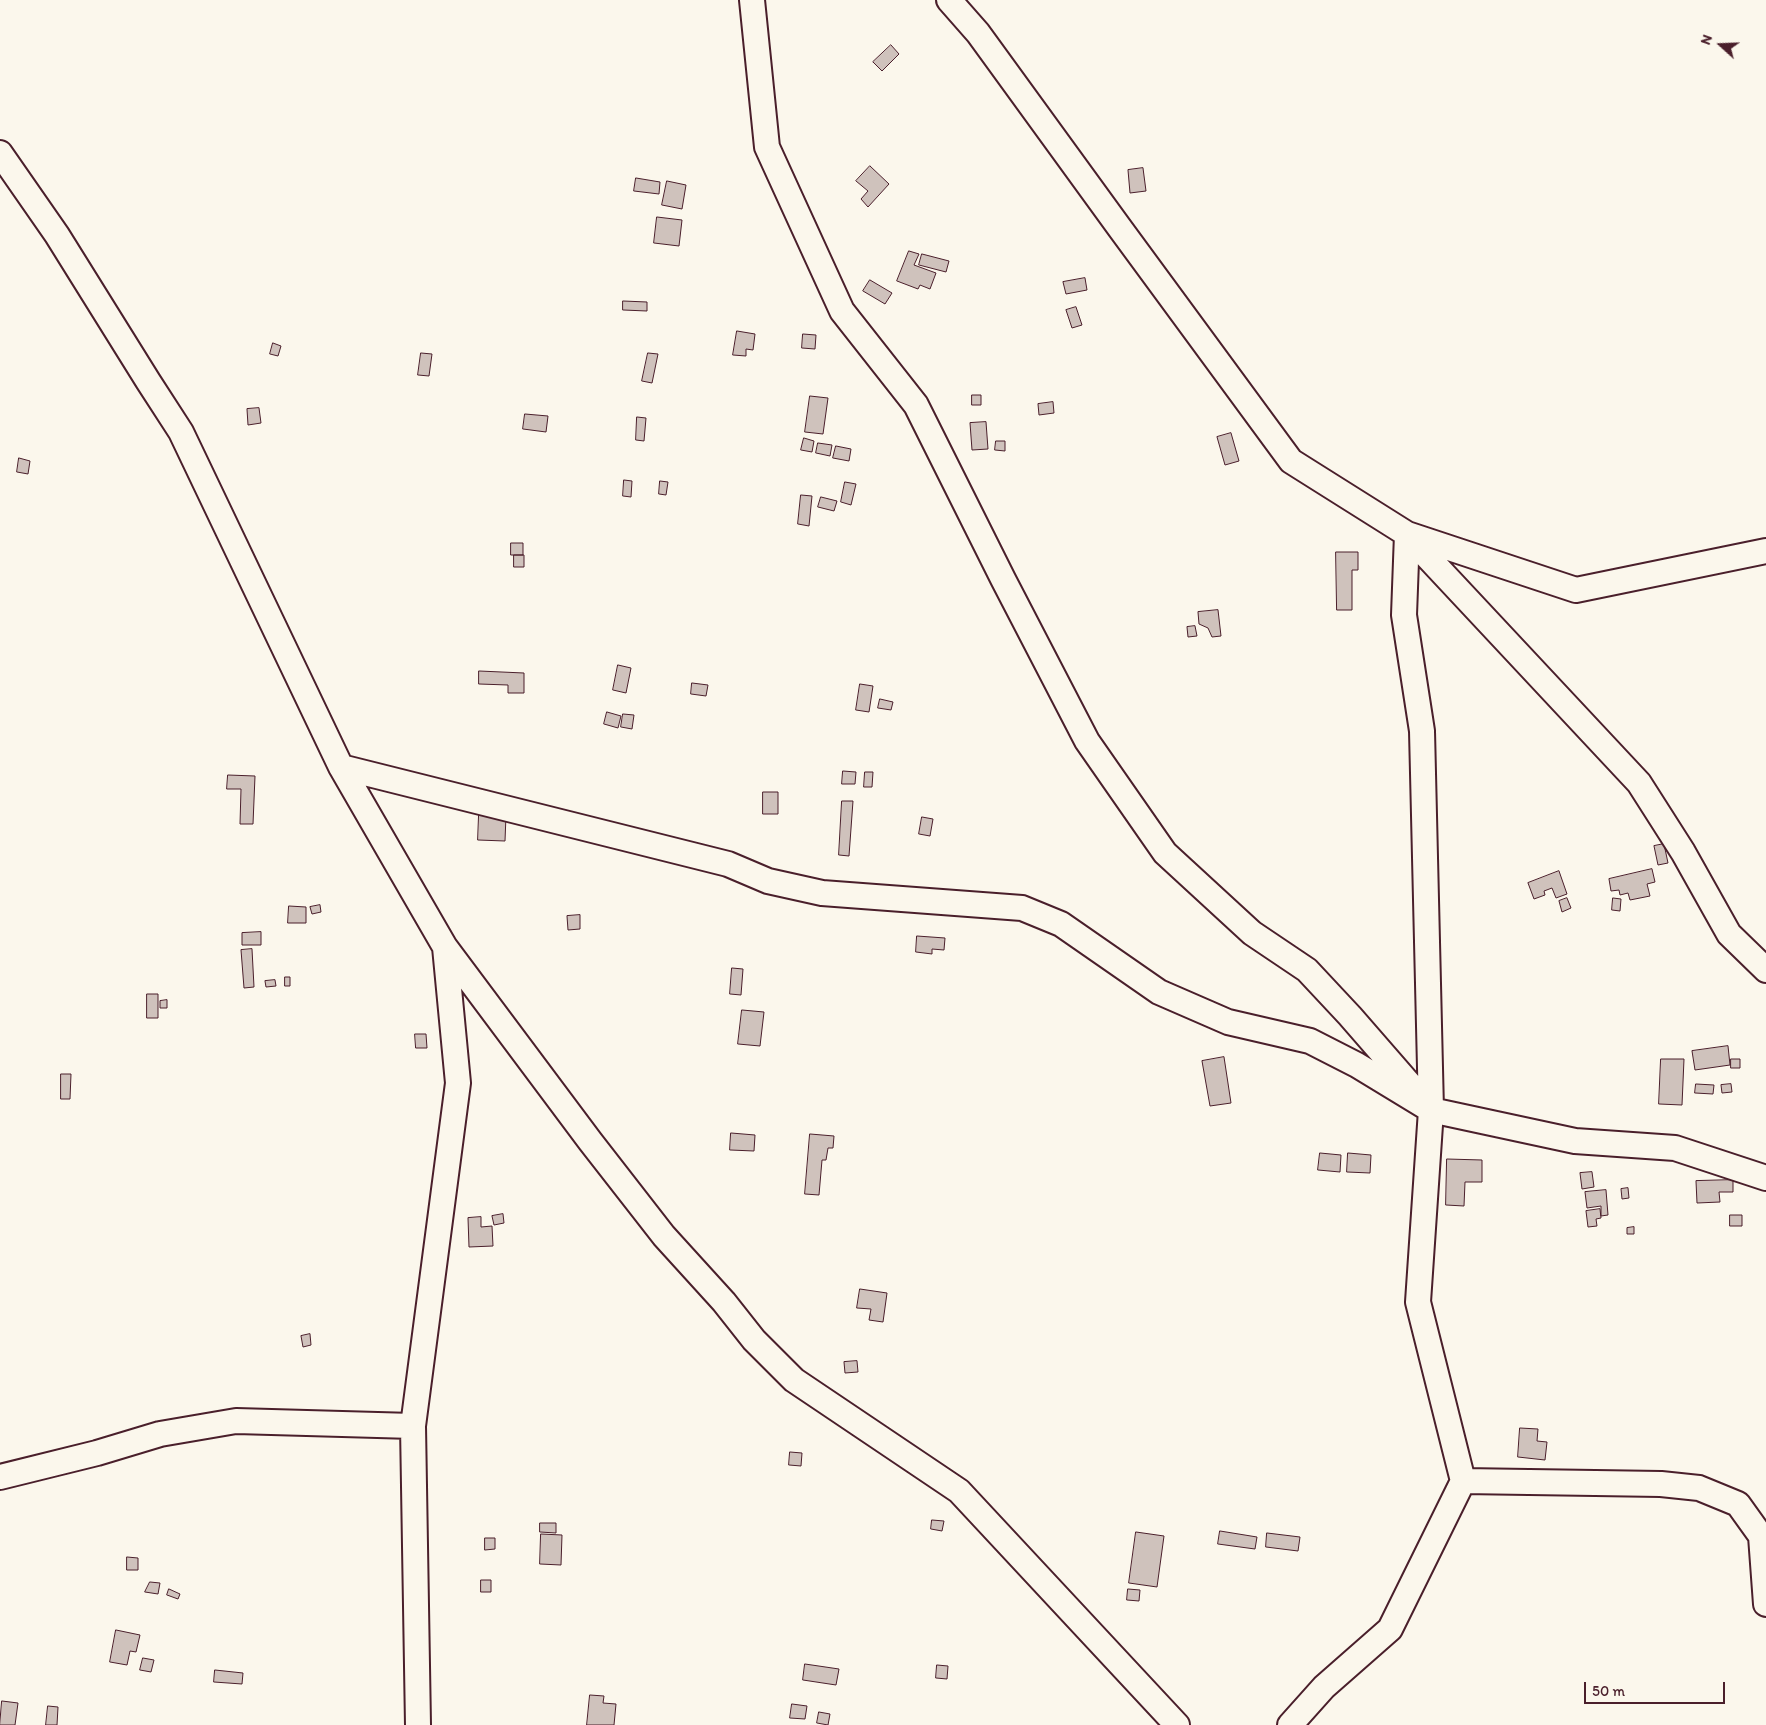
<!DOCTYPE html>
<style>
body{margin:0}
#map{position:relative;width:1766px;height:1725px;overflow:hidden;background:#fbf7ec;font-family:Itim,sans-serif}
canvas{display:block}
.north{position:absolute;left:1696px;top:20px;width:50px;height:50px;-webkit-text-stroke:4px #fbf7ec;paint-order:stroke;rotate:290deg;font-size:14px;font-weight:700;line-height:20px;text-align:center;color:#4a1f2b}
.north::after{content:'';display:block;margin:auto;width:18px;height:22px;background:#4a1f2b;clip-path:polygon(50% 0,100% 100%,50% 72%,0 100%)}
.scale{position:absolute;left:1584px;top:1682px;width:141px;height:22px;box-sizing:border-box;border:2px solid #4a1f2b;border-top:0;padding-left:6px;font-size:15px;line-height:18px;white-space:nowrap;color:#4a1f2b;-webkit-text-stroke:4px #fbf7ec;paint-order:stroke}
</style>
<div id="map">
<canvas width="1766" height="1725"></canvas>
<div class="north">N</div>
<div class="scale">50 m</div>
</div>
<script>
const c = document.querySelector('canvas').getContext('2d');
c.lineJoin = 'round';
function fillPath(path, color) {
  c.fillStyle = color;
  c.fill(path, 'evenodd');
}
function strokePath(path, color, width, dash) {
  c.strokeStyle = color;
  c.lineWidth = width;
  c.lineCap = dash ? 'butt' : 'round';
  c.setLineDash(dash || []);
  c.stroke(path);
}
const building = new Path2D(`
 M891,45L899,54L882,71L873,62Z
 M870,166L889,184L868,207L861,199L868,191L856,181Z
 M1143,168L1146,191L1130,193L1128,170Z
 M636,178L660,182L659,194L634,191Z
 M667,181L686,185L682,209L662,205Z
 M657,217L682,220L679,246L654,243Z
 M909,251L919,254L914,265L936,273L930,289L920,285L918,289L897,281Z
 M922,254L949,261L946,272L919,265Z
 M1085,278L1087,290L1066,294L1063,282Z
 M870,280L892,293L885,304L863,291Z
 M623,301L647,302V311L623,310Z
 M1076,307L1082,325L1072,328L1066,310Z
 M737,331L755,334L753,350L746,349V356L733,355Z
 M803,334L816,335L815,349L802,348Z
 M273,343L281,346L278,356L270,354Z
 M421,353L432,354L429,376L418,375Z
 M648,353L658,354L652,383L642,381Z
 M972,395H981V405H972Z
 M810,396L828,398L823,434L805,432Z
 M1053,402L1054,413L1039,415L1038,404Z
 M259,408L261,423L248,425L247,409Z
 M525,414L548,416L546,432L523,429Z
 M637,417L646,418L644,441L636,440Z
 M986,422L988,449L972,450L970,423Z
 M1231,433L1239,461L1225,465L1217,437Z
 M804,438L814,441L812,452L801,450Z
 M996,441H1005V451L995,450Z
 M818,443L832,445L830,456L816,453Z
 M836,446L851,449L849,461L833,458Z
 M19,458L30,461L28,474L17,472Z
 M624,480L632,481L631,497L623,496Z
 M660,481L668,482L666,495L659,494Z
 M845,482L856,484L851,505L841,502Z
 M801,495L812,496L809,526L798,524Z
 M821,497L837,501L834,511L818,507Z
 M511,543H523V555H511Z
 M1336,552H1358V570H1352V610H1337Z
 M514,555H524V567H514Z
 M1218,610L1221,636L1212,637L1208,628L1199,624L1198,612Z
 M1195,626L1197,636L1188,637L1187,627Z
 M618,665L631,668L626,693L613,690Z
 M479,671L524,673V693H508V685L479,684Z
 M692,683L708,685L706,696L691,694Z
 M860,684L873,686L869,712L856,710Z
 M880,699L893,702L891,710L878,708Z
 M607,712L621,716L618,728L604,724Z
 M623,714L634,715L632,729L621,727Z
 M843,771L856,772L855,784H842Z
 M865,772H873L872,787H864Z
 M228,775L255,776L253,824H240L241,789H227Z
 M763,792H778V814H763Z
 M842,801H853L849,856L839,855Z
 M479,814L506,815L505,841L478,840Z
 M922,817L933,819L930,836L919,834Z
 M1664,844L1668,863L1658,865L1654,846Z
 M1652,869L1655,882L1647,884L1650,896L1630,900L1628,893L1620,895L1619,890L1611,891L1609,879Z
 M1559,871L1567,894L1556,898L1552,888L1544,891L1545,895L1534,899L1528,883Z
 M1567,898L1571,908L1562,912L1559,901Z
 M1613,898L1621,899L1620,911L1612,910Z
 M320,905L321,912L312,914L310,907Z
 M289,906L306,907V923H288Z
 M580,915V929L568,930L567,916Z
 M261,932V945H242V933Z
 M917,936L945,938L944,950L932,949V954L916,952Z
 M252,949L254,987L244,988L241,950Z
 M732,968L743,969L741,995L730,994Z
 M285,977H290V986H285Z
 M275,980L276,986L266,987L265,981Z
 M147,994H158V1018H147Z
 M167,1000V1008H160V1001Z
 M742,1010L764,1012L760,1046L738,1044Z
 M415,1034H426L427,1048H416Z
 M1728,1046L1730,1065L1695,1070L1692,1051Z
 M1224,1057L1231,1103L1210,1106L1202,1061Z
 M1661,1059H1684L1682,1105L1659,1104Z
 M1731,1059H1740V1068H1731Z
 M61,1074H71L70,1099H61Z
 M1696,1084L1714,1085L1713,1094L1695,1093Z
 M1731,1084L1732,1092L1722,1093L1721,1085Z
 M731,1133L755,1135L754,1151L730,1150Z
 M810,1134L834,1136L833,1148H828L826,1160H822L819,1195L805,1194Z
 M1320,1153L1341,1155L1340,1172L1318,1170Z
 M1348,1153L1371,1155L1370,1173L1347,1172Z
 M1447,1159L1482,1160V1182H1465L1464,1206L1446,1205Z
 M1592,1172L1594,1187L1582,1189L1580,1173Z
 M1733,1180V1192H1719L1720,1202L1697,1203L1696,1181Z
 M1628,1188L1629,1198L1622,1199L1621,1189Z
 M1606,1190L1608,1215L1601,1216V1206L1587,1208L1585,1192Z
 M1600,1209L1601,1218L1596,1219L1597,1226L1588,1227L1586,1211Z
 M503,1214L504,1223L494,1225L492,1216Z
 M1730,1215H1742V1226H1730Z
 M481,1217V1227L492,1226L493,1246L469,1247L468,1218Z
 M1634,1227V1234H1627V1228Z
 M860,1289L887,1293L883,1322L869,1320L871,1309L857,1308Z
 M310,1334L311,1345L303,1347L301,1336Z
 M857,1361L858,1372L845,1373L844,1362Z
 M1520,1428L1538,1429L1537,1441L1547,1442L1545,1460L1518,1457Z
 M790,1452L802,1453L801,1466L789,1465Z
 M932,1520L944,1521L942,1531L931,1529Z
 M540,1523H556V1533L540,1532Z
 M1220,1531L1257,1537L1255,1549L1218,1544Z
 M1136,1532L1164,1536L1157,1587L1129,1583Z
 M1267,1533L1300,1537L1298,1551L1266,1547Z
 M541,1534L562,1535L561,1565L540,1564Z
 M485,1538H495V1549L485,1550Z
 M127,1557L138,1558V1570H127Z
 M481,1580H491V1592H481Z
 M150,1582L160,1583L158,1594L145,1592Z
 M169,1589L180,1594L178,1599L167,1595Z
 M1128,1589L1140,1590L1139,1601L1127,1600Z
 M116,1630L140,1635L136,1652L130,1651L127,1665L110,1662Z
 M143,1658L154,1660L151,1672L140,1670Z
 M805,1664L839,1669L836,1685L803,1680Z
 M937,1665L948,1666L947,1679L936,1678Z
 M215,1670L243,1673L242,1684L214,1682Z
 M590,1695L604,1696L603,1703L616,1704L614,1725H587Z
 M2,1701L18,1703L15,1725H0Z
 M792,1704L807,1706L805,1719L790,1718Z
 M48,1706L58,1707L57,1725H46Z
 M819,1712L830,1714L828,1725L817,1723Z`);
fillPath(building, '#cfc2bc');
strokePath(building, '#4a1f2b', 1);
const minor = new Path2D(`
 M752,0L767,147L842,311L916,405L1003,579L1087,741L1165,853L1252,933L1307,970L1350,1016L1417,1093
 M949,0L978,33L1119,227L1291,461L1407,534L1576,590L1766,551
 M0,153L57,235L148,381L181,432L341,767L445,947L590,1141L664,1236L724,1302L754,1340L794,1380L959,1491L1177,1725
 M1407,534L1404,615L1422,731L1431,1110L1418,1302L1463,1481L1661,1484L1699,1488L1738,1504L1766,1543
 M1408,536L1639,783L1683,852L1729,934L1766,970
 M341,767L728,864L768,881L822,893L1022,908L1061,924L1159,992L1228,1022L1310,1041L1357,1065L1431,1110L1575,1141L1675,1148L1766,1178
 M0,1477L97,1453L160,1434L236,1421L413,1426
 M1761,1536L1766,1604
 M418,1725L413,1426L458,1083L445,947
 M1290,1725L1324,1687L1390,1629L1463,1481`);
strokePath(minor, '#4a1f2b', 28);
strokePath(minor, '#fbf7ec', 24);
</script>
